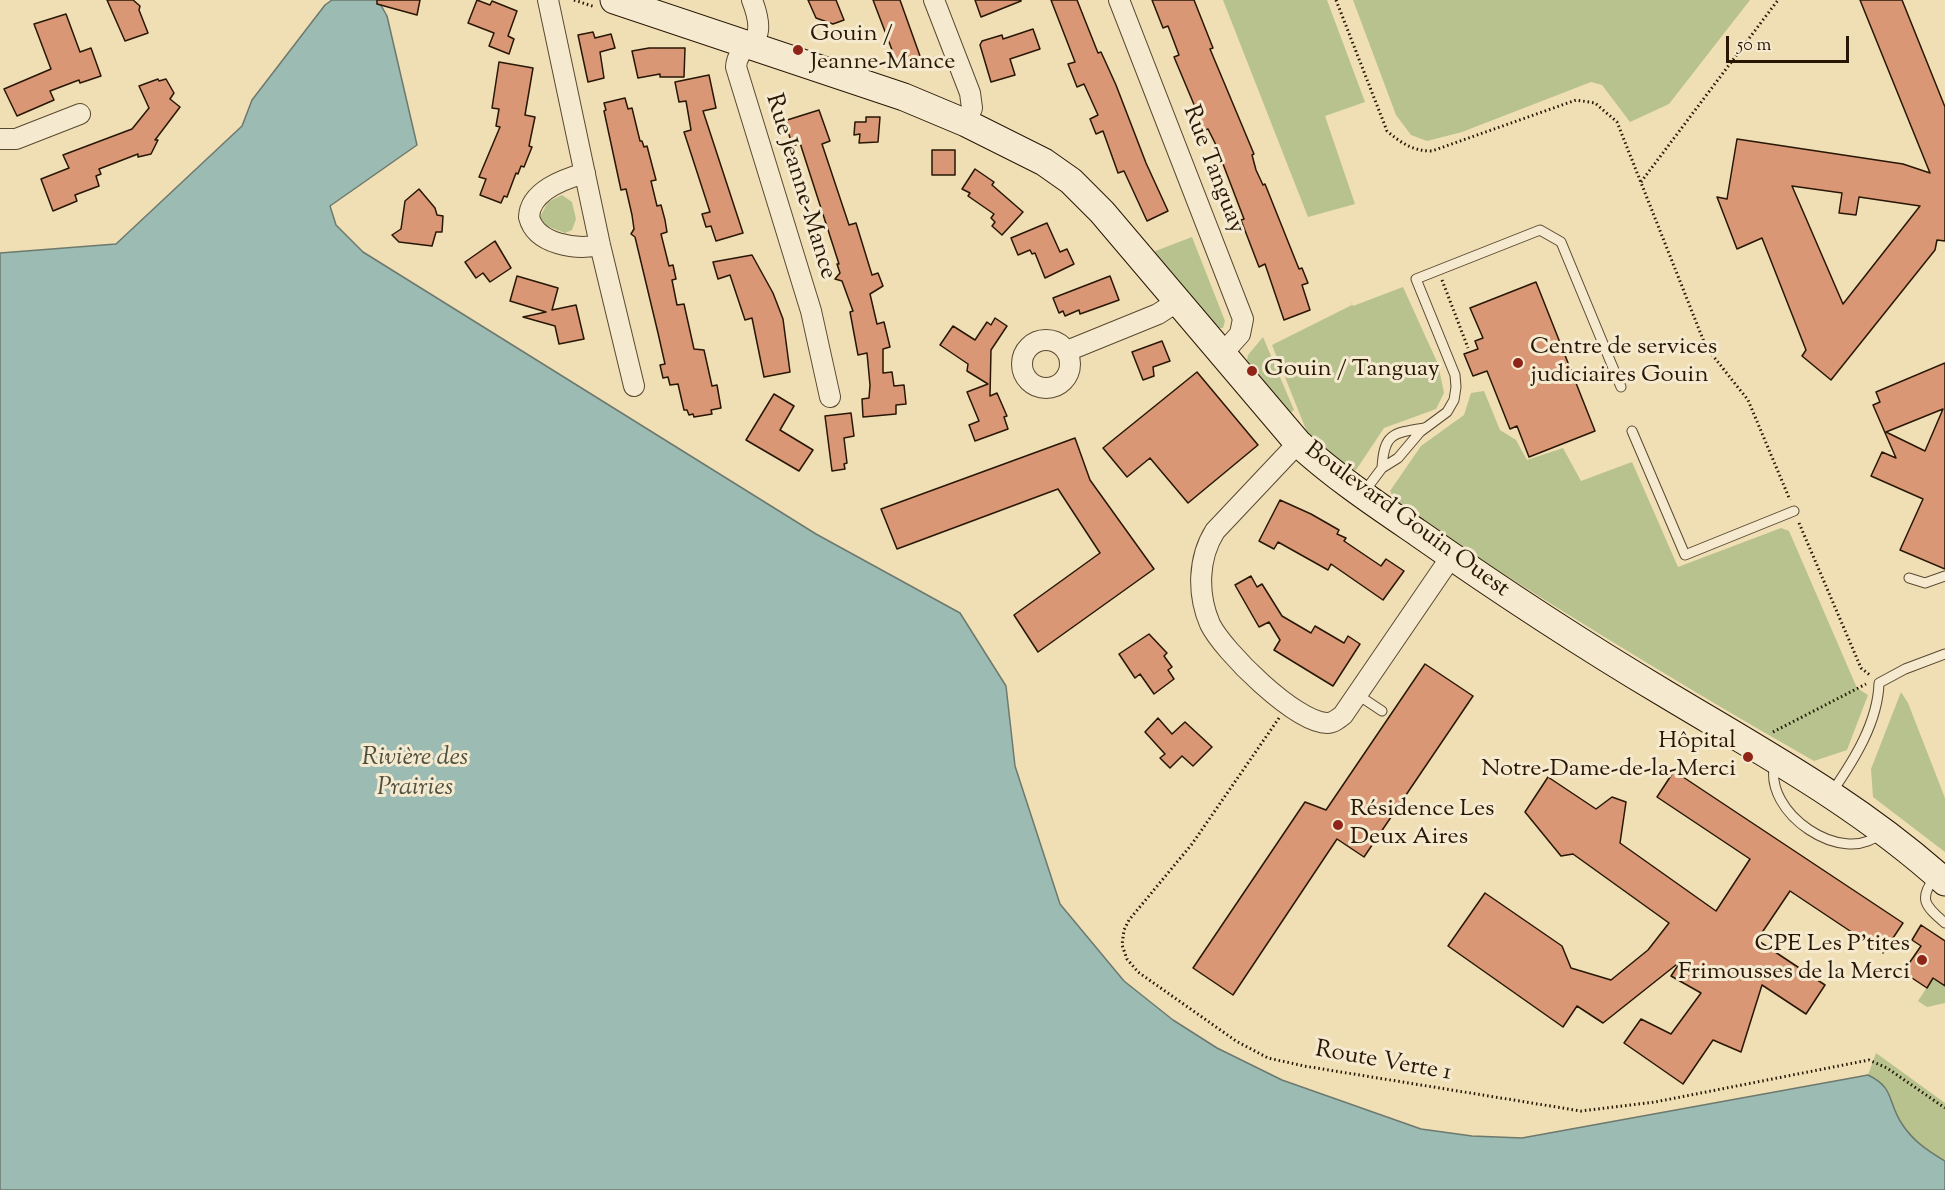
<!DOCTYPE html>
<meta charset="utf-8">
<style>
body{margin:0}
#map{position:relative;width:1945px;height:1190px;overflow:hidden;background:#f0deb5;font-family:"Sorts Mill Goudy",serif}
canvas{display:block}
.scale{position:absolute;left:1726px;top:36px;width:123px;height:27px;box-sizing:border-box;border:3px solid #271704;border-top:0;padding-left:8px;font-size:18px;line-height:21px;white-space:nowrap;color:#271704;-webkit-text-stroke:4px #f5eacf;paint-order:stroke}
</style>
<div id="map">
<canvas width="1945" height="1190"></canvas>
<div class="scale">50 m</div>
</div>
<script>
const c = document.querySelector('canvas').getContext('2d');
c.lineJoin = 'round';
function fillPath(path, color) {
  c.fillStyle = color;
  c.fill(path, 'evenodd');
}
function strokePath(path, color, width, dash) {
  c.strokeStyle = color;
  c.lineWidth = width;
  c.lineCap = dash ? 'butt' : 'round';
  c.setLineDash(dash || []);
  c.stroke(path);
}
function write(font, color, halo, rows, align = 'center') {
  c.font = font + ' "Sorts Mill Goudy",serif';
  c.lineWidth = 6;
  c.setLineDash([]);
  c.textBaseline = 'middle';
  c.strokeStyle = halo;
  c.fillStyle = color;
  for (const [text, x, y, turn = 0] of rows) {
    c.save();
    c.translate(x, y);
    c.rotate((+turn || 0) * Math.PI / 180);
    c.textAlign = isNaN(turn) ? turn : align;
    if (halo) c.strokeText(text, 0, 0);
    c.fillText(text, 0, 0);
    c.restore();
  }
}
fillPath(new Path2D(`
 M1223,0H1327L1365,102L1325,116L1355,204L1308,217Z
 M1353,0H1750L1669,104L1630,122L1602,85L1591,82L1462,132L1427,141L1411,135L1396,115Z
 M562,195L572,202L576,219L572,230L565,233L547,226L540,217L548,202Z
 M1192,237L1225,321L1223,328H1217L1153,252Z
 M1403,287L1438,364L1444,393L1436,409L1384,428L1356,470L1351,471L1307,432L1272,345L1352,305L1350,300L1353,306Z
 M1263,337L1294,410L1290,413L1247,360L1248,355Z
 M1484,391L1500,430L1516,440L1527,460L1563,448L1581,481L1632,462L1678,567L1781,528L1789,531L1857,688L1868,695L1847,750L1814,761C1672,680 1533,595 1397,504L1390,491L1421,446L1464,415L1471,393Z
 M1901,692L1908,703L1945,798V852L1873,797L1871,769Z
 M1933,978L1945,986V1003L1927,1007L1918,1001Z
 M1876,1053L1945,1103V1161C1928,1151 1913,1141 1902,1124C1887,1101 1895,1088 1868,1075Z`), '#b7c28f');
const water = new Path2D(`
 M332,0H378L387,16L417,145L330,206L336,225L363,252L816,534L960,613L1006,686L1015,766L1060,904L1124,981L1173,1020L1217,1048L1282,1080L1421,1129L1472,1136L1522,1138L1868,1075C1895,1088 1887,1101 1902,1124C1913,1141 1928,1151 1945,1161V1190H0V253L116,244L242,126L252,100L325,5Z`);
fillPath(water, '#9bbbb3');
strokePath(water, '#6d796d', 1.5);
const building = new Path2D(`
 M107,0H133L140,6L139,10L148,33L125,41Z
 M377,0H420L417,15L377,4Z
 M477,0L490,5L492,1L517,11L508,36L514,39L509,54L489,46L494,33L468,23Z
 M808,0H836L844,20L833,24L816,18Z
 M873,0H900L925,70L897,63Z
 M975,0H1021V1L981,17Z
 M1051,0H1077L1098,53L1101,52L1116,85L1146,163L1168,211L1147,221L1124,171L1118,173L1103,131L1096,134L1090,119L1098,115L1084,84L1077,87L1068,64L1075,62Z
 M1152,0H1194L1213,48L1210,49L1254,154L1252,155L1256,170L1263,185L1265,184L1299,269L1302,268L1308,283L1302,285L1310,310L1284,320L1265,264L1259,267L1241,220L1244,219L1215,143L1208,129L1203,131L1196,115L1198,114L1174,57L1179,55L1168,26L1163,28Z
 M1860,0H1902L1945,107V241L1937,240L1935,250L1831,380L1802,356L1806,350L1762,238L1737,249L1717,197L1727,199L1737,139L1903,164L1930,173ZM1792,186L1842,193L1839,213L1856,215L1859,197L1920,206L1843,304Z
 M66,14L80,52L91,48L101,76L80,83L79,80L50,91L54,100L17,116L4,89L51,69L34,24Z
 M1033,29L1040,49L1010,59L1015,75L991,82L980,45L982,41L1002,35L1003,39Z
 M593,32L595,38L611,34L615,48L600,52L604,78L588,82L578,35Z
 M649,48H685L684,77H660V74L638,78L632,51Z
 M499,62L533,68L525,115L535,117L529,146L532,147L524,167L521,166L518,174L516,173L507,197L504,196L501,203L480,195L486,179L479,177L500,127L496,126L499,109L492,108Z
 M709,75L716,108L703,111L743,233L716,241L711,226L706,227L702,214L710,212L684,132L691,130L686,101L679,102L675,82Z
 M158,79L159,81L166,79L174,93L170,99L180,107L155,140H158L151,154L138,157V154L99,169L101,174L96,176L99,186L75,195L77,201L53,211L41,179L69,168L63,155L132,129L149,108L139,86Z
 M625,98L628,109L632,108L640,141H642L644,147L647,146L656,180L651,181L657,206L661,205L665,220L667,232L661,234L669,266L673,265L676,279L672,280L677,305L684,304L694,349L704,350L712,386L717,385L721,408L711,410L712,414L694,417L693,414L689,415L687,410H684L678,384L670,385L668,377L663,378L660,365L665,364L658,333L635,237L631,234L634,229L632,215L626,189L621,190L604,111L606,110L604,103Z
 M819,110L830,141L822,144L849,225L856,223L872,275L878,273L883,286L870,294L877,324L884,322L890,347L883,349V373L892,372L894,386L904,385L906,404L896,405V414L863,417L862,399L869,398L870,385L867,353L858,355L850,312L853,311L842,281L835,279L840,273L837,264H839L800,143L793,146L784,121Z
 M866,117H880L878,142L859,143L860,134L854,135L855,122H866Z
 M932,150H955V175H932Z
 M975,169L994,182L992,185L1023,212L1002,235L992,226L995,222L991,218L994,214L968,196L970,193L962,189Z
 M419,189L435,208L437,215L443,216L442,232H436L432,246L399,242L392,235L401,229L405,201Z
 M1047,223L1060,252L1067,249L1074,264L1045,278L1035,253L1032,254L1030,250L1018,255L1011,238Z
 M495,241L511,268L490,282L483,273L476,278L465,262Z
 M752,255L773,293L783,319L790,372L764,377L752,318L745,320L730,275L718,279L713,262Z
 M517,276L558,288L552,310L576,305L584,339L559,344L555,326L523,317L546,312L510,301Z
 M1110,276L1119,300L1080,314L1079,310L1065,316L1063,311L1059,313L1053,298Z
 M1536,282L1595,431L1529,457L1517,426L1510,429L1487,371L1473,376L1464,354L1478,349L1475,341L1483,338L1470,308Z
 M995,318L1007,326L991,350L990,396L997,393L1007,416L1004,417L1008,429L975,441L969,425L979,421L967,392L988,384L967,371L968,364L940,345L953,326L975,340L987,322L991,325Z
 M1162,341L1170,361L1153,367L1154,376L1143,380L1132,352Z
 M1945,363V569L1900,550L1923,499L1871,476L1882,452L1896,458L1873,405L1880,402L1876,392ZM1943,409L1925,451L1886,432Z
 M1197,372L1258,445L1188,503L1150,458L1127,477L1103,448Z
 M774,394L794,406L780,430L813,450L799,471L746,440Z
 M851,413L854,436L844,438L847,463L844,464L845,469L832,471L825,416Z
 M1075,438L1090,480L1154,569L1038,652L1014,615L1100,553L1058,489L897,549L881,509Z
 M1280,500L1311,514L1339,530L1337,534L1346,538L1344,541L1381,566L1386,559L1404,571L1383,600L1331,564L1328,570L1278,542L1274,549L1259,541Z
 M1251,576L1257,587L1262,584L1282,616L1311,633L1315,626L1344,643L1348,636L1360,644L1333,686L1274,650L1280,640L1269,622L1259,627L1235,585Z
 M1149,634L1167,653L1164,656L1172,667L1168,670L1174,679L1154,694L1140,674L1135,678L1119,654Z
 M1425,664L1473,696L1364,857L1337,839L1233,995L1193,968L1305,802L1326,810Z
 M1158,718L1172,734L1185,722L1212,747L1193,766L1182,756L1170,768L1160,758L1165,754L1145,732Z
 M1674,771L1903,923L1883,953L1790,891L1757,940L1825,985L1806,1014L1762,985L1741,1052L1713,1040L1683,1084L1624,1043L1641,1019L1671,1034L1701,993L1671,976L1681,961L1603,1023L1577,1006L1563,1027L1448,946L1485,893L1562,946L1571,968L1611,980L1648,950L1669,923L1573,854L1561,856L1525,812L1548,777L1596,809L1612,797L1626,802L1620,843L1716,911L1750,859L1657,797Z
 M1921,925L1945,941V986L1933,978L1927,988L1903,972L1921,946L1912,940Z`);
fillPath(building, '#d99775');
strokePath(building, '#271704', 1.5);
const lane = new Path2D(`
 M1632,431L1685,555L1794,511
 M1382,468C1384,434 1392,433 1424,428
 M1364,492L1382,468L1398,458L1420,432L1447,412L1454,400L1456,387L1455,375L1416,279L1540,230L1561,242L1621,387
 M1909,578L1925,583L1945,576
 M1358,695L1382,711
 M1775,764C1762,812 1843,868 1881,833
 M1832,792C1854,760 1878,722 1879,683L1905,669L1945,654
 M1935,877C1918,899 1925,906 1945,923`);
const street = new Path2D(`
 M548,0L600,245L634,386
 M752,0C772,52 738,38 736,67L811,311L830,397
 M934,0L970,93L972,108L966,123
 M1119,0L1243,319L1240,334L1223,353
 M0,139H16L80,114
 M585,173C564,179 530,191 529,217C536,245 577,250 600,245
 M1022 364a24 24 0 1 1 48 0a24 24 0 1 1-48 0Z
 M1067,351L1158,314L1178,301
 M1298,443L1215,531C1198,558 1197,594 1210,624C1223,651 1296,723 1327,723C1333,723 1338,719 1343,715L1451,557`);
const secondary = new Path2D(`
 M614,0L904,97L966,123L1044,162L1071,181L1102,212L1298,443C1335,477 1377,505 1418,533C1498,589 1580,643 1664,693C1762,752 1860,805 1945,882`);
strokePath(lane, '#594930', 11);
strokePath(street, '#594930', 22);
strokePath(secondary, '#271704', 29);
strokePath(new Path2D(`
 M574,0L595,7
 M1336,0L1387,131C1401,143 1413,151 1432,151L1576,100L1595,103L1617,122L1706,347L1748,400L1790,500
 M1641,182L1778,0
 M1442,280L1468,348
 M1799,523L1861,668L1871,676
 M1279,718L1192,844L1129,920L1124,930L1122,945L1127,959L1138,972L1236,1041L1268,1058L1304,1066L1581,1111L1655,1102L1869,1060L1887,1068L1945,1108
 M1773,732L1866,684`), '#271704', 3, [1.5, 3]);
strokePath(lane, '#f5eacf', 9);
strokePath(street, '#f5eacf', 20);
strokePath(secondary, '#f5eacf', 27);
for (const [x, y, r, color] of [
 [798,50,6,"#8f2418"],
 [1518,363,6,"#8f2418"],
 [1252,371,6,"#8f2418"],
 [1748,757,6,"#8f2418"],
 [1338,825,6,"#8f2418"],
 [1922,960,6,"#8f2418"]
]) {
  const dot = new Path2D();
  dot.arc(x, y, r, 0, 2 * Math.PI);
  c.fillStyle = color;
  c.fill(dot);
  strokePath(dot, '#f5eacf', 2);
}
write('24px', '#271704', '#f5eacf', [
 ["Gouin /",810,36],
 ["Jeanne-Mance",810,64],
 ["Centre de services",1530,349],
 ["judiciaires Gouin",1530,377],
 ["Gouin / Tanguay",1264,371],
 ["Hôpital",1736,743,"right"],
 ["Notre-Dame-de-la-Merci",1736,771,"right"],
 ["Résidence Les",1350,811],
 ["Deux Aires",1350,839],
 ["CPE Les P'tites",1910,946,"right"],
 ["Frimousses de la Merci",1910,974,"right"]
], 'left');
write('24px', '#271704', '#f5eacf', [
 ["Rue Tanguay",1212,170,69],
 ["Rue Jeanne-Mance",799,187,73],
 ["Boulevard Gouin Ouest",1406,521,36],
 ["Route Verte 1",1383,1063,10]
]);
write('italic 26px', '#505041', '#f5eacf', [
 ["Rivière des",415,760],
 ["Prairies",415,790]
]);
</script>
